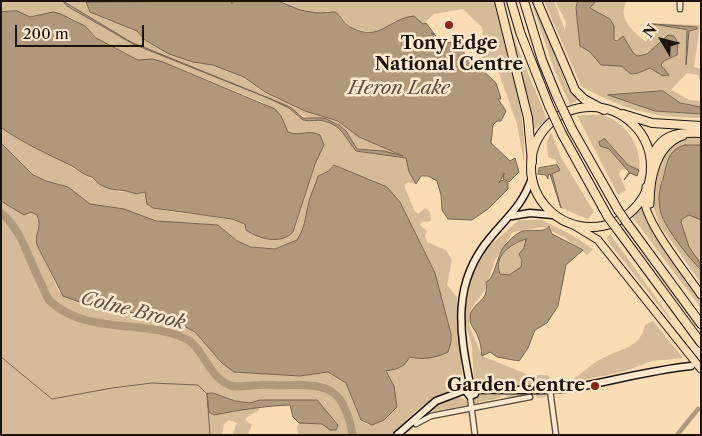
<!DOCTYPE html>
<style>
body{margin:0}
#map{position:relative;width:702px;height:436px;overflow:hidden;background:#fbddb3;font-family:"Libre Caslon Text",serif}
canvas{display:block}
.frame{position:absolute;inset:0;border:2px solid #1e140f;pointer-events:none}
.north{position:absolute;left:637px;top:15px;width:50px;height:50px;-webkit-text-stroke:4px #fce9ce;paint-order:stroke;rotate:307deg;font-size:14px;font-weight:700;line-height:20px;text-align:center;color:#1e140f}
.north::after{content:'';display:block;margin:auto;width:18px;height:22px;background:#1e140f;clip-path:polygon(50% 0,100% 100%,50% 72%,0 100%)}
.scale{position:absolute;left:15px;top:25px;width:129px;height:22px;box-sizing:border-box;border:2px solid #1e140f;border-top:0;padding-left:6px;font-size:15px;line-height:18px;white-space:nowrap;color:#1e140f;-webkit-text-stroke:4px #fce9ce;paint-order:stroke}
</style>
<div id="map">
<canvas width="702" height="436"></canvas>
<div class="frame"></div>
<div class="north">N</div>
<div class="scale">200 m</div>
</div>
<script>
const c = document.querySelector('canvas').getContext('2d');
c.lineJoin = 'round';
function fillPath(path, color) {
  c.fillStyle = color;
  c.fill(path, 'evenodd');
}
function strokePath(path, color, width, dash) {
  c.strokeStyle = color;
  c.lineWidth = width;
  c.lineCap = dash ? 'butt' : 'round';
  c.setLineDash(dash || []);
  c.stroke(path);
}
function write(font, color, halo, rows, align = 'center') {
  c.font = font + ' "Libre Caslon Text",serif';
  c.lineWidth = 5;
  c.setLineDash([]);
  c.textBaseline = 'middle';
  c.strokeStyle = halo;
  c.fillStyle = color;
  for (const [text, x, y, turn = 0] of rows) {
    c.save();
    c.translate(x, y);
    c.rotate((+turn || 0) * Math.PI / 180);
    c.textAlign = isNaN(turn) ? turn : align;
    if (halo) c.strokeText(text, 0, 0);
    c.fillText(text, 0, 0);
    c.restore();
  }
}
fillPath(new Path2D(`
 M1,1H63L67,6L133,44L268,98L289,108L303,120C310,122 317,119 324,121C343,125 345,138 356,151L407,158L409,172L416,184L408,182L404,185L414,210L418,214L425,208L430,212L431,221L422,222L420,225L427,231L425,236L427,242L446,250L452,260L447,285L457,297L462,379L458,386L431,400L416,411L391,435H298L297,427L299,423L322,424L317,400H260L251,404L235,401L213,393L207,394L209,412C219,415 249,409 260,406L259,410L246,418V421L252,424L248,435H232L237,423L229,420L224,424L222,435H1V201L24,215L31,212L37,214L40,220L43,257L59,292L91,306L159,317L182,325L195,332L222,363L234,372L300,376L328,372C333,376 341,379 345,383C354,392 356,431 375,424C383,420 392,414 397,407L394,386L386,371L407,358H414L451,334L435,273L400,202C387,184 373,184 354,175C346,171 342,167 333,166L329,171L320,174L309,200L306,221L297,240L275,249H263L240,243L218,225L156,221L133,213L90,204L68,187L46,181L33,175L1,143V127L23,142L50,154L86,176L120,192L129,191L138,194L145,192L147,204L150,207L173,212L232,219L245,224L252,234C266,239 287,244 295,228L315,164L324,145L318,133L297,135L286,131L281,116L262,102L163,62L151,59L139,60L96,38L74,19L61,14L53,12L30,17L22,13L1,12Z
 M64,1H86L93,13L137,31L145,40L169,54L193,62L213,65L244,77L262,91L305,111L338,121L359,137L405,157L384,151L357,149C350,141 348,131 338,124C317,112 311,126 290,107L131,42Z
 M278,1H494C507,53 527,109 524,163L517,124L499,73L470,45L483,36L482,27L463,9L434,14L423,24L414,16L393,22L383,30L375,33L351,28L340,15L329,11L317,13L300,10Z
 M502,1L518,49L546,117L545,121L535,129L512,48Z
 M531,1H534L566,84L578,100L570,105L554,69Z
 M544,1H554L565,30L566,22L555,1H578L576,5L582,48L590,52L601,64L621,66L628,72L638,73L650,68L663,76L665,72L662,63L677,55L664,40L643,56L634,54L624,38L614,40C611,26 609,16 593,11L590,5L596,1H627C616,18 634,32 646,42L654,32L650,23L700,25L694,67L701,69V84L698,75L687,73L671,90L689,100L701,101V107L680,103L664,92L608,95L655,111L701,114V118C651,117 624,110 581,86Z
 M577,115C586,116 600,113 608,117C629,127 642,148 639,170L628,165L605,139L601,146L609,149L626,169L621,170L619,174L626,190L618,195Z
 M551,132L561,157L594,212L588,219L561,208L552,174L557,172L556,160L548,157L547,142Z
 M701,136V145H685L672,151L661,182L659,202L663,218L701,270V283L659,224L652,203L661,157L677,140Z
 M641,204L649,225L701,302V308L631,215Z
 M689,215L701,220V264L689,247L681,222L682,219Z
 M519,220H542L572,235L593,249L587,255L564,237L543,227L513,232L495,260L485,290L471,309L469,325L482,356L529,375H547L552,379C532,395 497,384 474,380L472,348L464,314L472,277L486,249Z
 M610,234L672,320L671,321L610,244L607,238Z
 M526,239L527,243L521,252V267L507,276L500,274C493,256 510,244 526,239Z
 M653,321L683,358L652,361L625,371L575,382L573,379C583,373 592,363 603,358C619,349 641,348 645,325Z
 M489,391L545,393L549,396L537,398L536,395L509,398L503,394L499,398L473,404L474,398Z
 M457,396L468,401L469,405L434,411L428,409L444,399Z`), '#d5bb97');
const water = new Path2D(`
 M63,1L131,42L276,101L290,107L303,118H324L339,125L346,131L357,149L384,151L403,156L359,137L338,121L305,111L265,92L244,77L213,65L193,62L169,54L145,40L137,31L90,12L86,2L231,1L232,4L234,1H278L300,10L317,13L335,12C342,16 344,25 352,28C381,42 387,19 414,16L423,24L426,23L436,36L431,33L440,45L451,42L456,45L496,83L501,99H498L506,111L501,121H497L493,125L491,143L510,161L515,158L519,172L509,182L503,179L504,173L499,183L502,180L508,183V189L488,209L472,220L448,219L442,210L441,195L437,181L428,176H421L416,184L409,172L406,158L356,151C345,138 342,125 324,121C317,119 310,122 303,120L289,108L268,98L133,44L67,6Z
 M578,1H596L590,8L610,19L614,26V40L617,41L623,36L634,54L638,56L647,54L668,35L674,36L678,43L677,55L664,61L661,65L669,75L663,76L650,68L638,73L631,74L621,66L601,65L590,52L580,46L576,8Z
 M17,11L30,17L53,12L61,14L85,26L96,38L138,60L152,59L163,62L275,109L281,116L288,132C300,137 308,129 320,135L324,145L315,164L293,232C281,245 259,239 246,230L245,224L232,219L153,208L147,204L145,192L136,194C120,187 106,194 92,177C82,175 77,168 68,164C47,154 26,144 6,131L1,127V12Z
 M653,24L697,27V29L689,31L686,65L687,30Z
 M663,91L680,103L701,107V114L655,111L608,95Z
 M605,139L628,165L639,170L637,176L630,173L624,180L629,172L609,149L600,146L599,142Z
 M1,143L33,175L46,181L68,187L90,204L124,209L156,221L218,225L237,241L251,247L275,249L297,240C307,224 305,214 310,198C312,191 316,184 318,176L329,171L334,165L387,187L400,202L435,273L451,334V342L448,352C436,358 423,360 410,357L404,365L396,369L386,371L394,386L397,407L384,420L372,425L361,420L346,383L328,372L300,376L234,372L222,363L195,332L182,325L159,317L91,306L63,296L37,245C34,233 43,228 37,215L31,212L24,215L1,201Z
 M685,145H701V220L689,215L682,219L681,222L689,247L701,264V270C689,258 662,225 660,209C657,192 662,183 665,171C668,158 671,148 685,145Z
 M557,165L560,170L552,174L561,208L550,174L548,175V179L546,175L538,174L539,168Z
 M549,227L552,234L583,250L566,265L558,306L547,323L535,330L528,348L519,361L497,357L490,352L482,356C481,350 481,343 478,337C476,330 470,326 470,319C470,301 490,304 486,282C495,279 497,254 505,245C510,240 516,233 523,231C532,229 543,233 549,227ZM526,239L524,248L519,254L522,260L521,267L509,275L500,274C493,256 510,244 526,239Z
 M213,393L235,401L250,403L260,400H317L338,425L336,430H330L322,424L299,423L293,417L290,405C264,406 239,410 214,415L209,412L207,394Z`);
fillPath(water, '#b0997b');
strokePath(water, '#766450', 1);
strokePath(new Path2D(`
 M1,357L52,399L112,388L152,383L198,385L207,394L210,435`), '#766450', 1);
strokePath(new Path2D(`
 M677,435L698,409`), '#b0997b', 4.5);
strokePath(new Path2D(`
 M1,213C24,232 28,260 42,285C44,290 46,297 50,301C87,336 146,318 188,340C204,349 208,377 231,386C239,388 250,385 258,385C268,384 278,386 288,385C332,384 343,390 353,435`), '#b0997b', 8);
const minor = new Path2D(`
 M680,9V1
 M550,390L556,435
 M470,396L475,435
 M416,424L431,416L530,397`);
const secondary = new Path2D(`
 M512,216L530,213L553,215
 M470,384C459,330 452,283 490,238C508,216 522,206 532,178
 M465,390L470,396L475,394L476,390
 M476,390C509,389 540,392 573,388C612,381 651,370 691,366
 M397,435L436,401L465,390`);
const primary = new Path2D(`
 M646,187C646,192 645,198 645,203C648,226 687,274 701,295
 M650,204C650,179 656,145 683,136
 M570,223L598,240L701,369`);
const trunk = new Path2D(`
 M531 167a60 60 0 1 1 120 0a60 60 0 1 1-120 0Z
 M623,114L652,123L701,126
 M651,161C659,134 677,132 701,133`);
const motorway = new Path2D(`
 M499,1L528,118L532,162
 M511,1L520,32L549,106
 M524,1L542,60L557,97
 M537,1L575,90L584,99L604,110
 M572,129L618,210
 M562,134L608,217
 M627,223L701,324
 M617,229L701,343`);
strokePath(minor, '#554638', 7);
strokePath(secondary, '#1e140f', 9);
strokePath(primary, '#1e140f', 9);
strokePath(trunk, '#1e140f', 10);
strokePath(motorway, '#1e140f', 10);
strokePath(minor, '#fce9ce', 4.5);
strokePath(secondary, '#fce9ce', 6);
strokePath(primary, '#fbddb3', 7);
strokePath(trunk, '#fbddb3', 8);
strokePath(motorway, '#fbddb3', 8);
const motorwayBridge = new Path2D(`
 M557,97L572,129
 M549,106L562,134
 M618,210L627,223
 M608,217L617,229`);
strokePath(motorwayBridge, '#1e140f', 10, []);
strokePath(motorwayBridge, '#fbddb3', 8);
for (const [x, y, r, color] of [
 [449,25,5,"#8f2418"],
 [595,386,5,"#8f2418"]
]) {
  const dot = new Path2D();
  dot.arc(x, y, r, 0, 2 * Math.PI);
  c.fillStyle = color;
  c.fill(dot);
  strokePath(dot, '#fce9ce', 2);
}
write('bold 18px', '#1e140f', '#fce9ce', [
 ["Tony Edge",449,44],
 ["National Centre",449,65],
 ["Garden Centre",585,386,"right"]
]);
write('italic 19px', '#605040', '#fce9ce', [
 ["Heron Lake",399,89],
 ["Colne Brook",133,311,14]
]);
</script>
